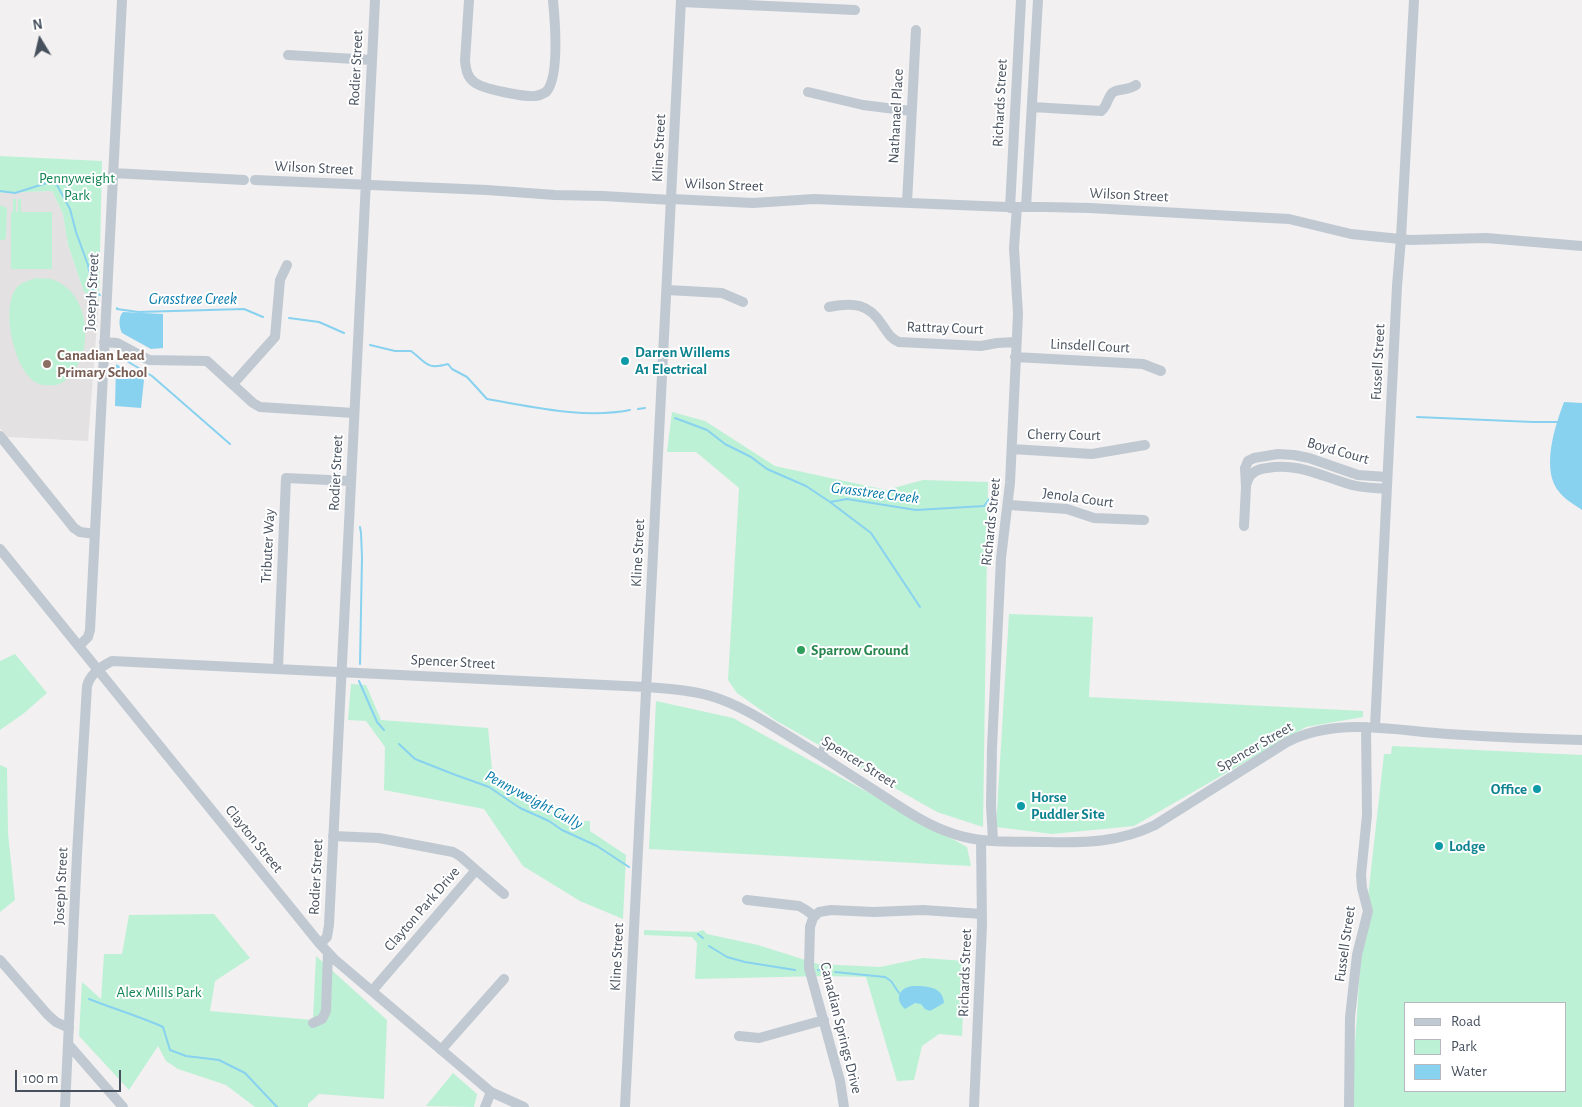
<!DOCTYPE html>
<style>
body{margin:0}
#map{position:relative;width:1582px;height:1107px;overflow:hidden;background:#f2f0f0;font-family:"Alegreya Sans",sans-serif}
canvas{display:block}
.legend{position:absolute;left:1404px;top:1002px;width:162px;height:90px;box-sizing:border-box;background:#fff;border:1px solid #b5b9bf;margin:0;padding:6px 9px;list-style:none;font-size:15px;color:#47515e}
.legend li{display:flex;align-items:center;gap:10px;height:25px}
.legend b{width:25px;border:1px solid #b5b9bf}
.north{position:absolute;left:15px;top:15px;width:50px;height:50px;-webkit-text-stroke:4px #fff;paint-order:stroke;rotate:351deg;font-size:14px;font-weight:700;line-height:20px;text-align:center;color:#47515e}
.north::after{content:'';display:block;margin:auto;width:18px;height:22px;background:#47515e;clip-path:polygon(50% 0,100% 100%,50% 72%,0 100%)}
.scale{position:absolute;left:15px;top:1070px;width:106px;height:22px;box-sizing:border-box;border:2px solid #47515e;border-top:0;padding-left:6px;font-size:15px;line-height:18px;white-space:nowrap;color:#47515e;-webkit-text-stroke:4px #fff;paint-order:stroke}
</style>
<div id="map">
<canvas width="1582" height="1107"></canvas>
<ul class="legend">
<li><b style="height:6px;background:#c0c9d2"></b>Road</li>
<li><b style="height:14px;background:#bdf1d5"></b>Park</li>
<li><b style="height:14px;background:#88d2f0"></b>Water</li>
</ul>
<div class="north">N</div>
<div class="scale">100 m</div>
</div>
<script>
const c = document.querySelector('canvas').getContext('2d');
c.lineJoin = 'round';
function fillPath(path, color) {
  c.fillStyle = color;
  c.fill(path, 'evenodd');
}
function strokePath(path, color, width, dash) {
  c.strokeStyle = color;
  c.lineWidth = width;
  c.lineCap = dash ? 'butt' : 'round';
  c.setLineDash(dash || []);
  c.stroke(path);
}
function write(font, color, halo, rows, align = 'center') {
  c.font = font + ' "Alegreya Sans",sans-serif';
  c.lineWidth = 4;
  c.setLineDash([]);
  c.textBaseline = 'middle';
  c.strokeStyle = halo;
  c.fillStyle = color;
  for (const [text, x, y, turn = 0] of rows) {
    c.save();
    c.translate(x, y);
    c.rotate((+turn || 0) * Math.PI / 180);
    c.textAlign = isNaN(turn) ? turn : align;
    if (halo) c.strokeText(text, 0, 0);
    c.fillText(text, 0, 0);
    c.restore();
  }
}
fillPath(new Path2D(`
 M52,191L63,214L68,245L84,292L99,299L88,441L7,437L0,428V193Z`), '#e3e1e2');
fillPath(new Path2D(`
 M0,156L102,161L99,299L84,292L68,245L63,214L52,191L0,193Z
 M13,199H16V212H18V199H21V212H52V269H11V212H13Z
 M0,205L7,208L6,238L4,240H0Z
 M36,278C40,279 46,278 51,279C80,288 89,321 84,348C81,361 72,379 59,384C56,386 51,385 48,385C42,386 35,383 30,378C13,361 0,305 18,286C23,282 30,280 36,278Z
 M672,412L705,421L775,466L886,490L923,480L988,482L983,827L937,812L775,720L737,693L728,680L739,488L696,452H667Z
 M1009,614L1093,617L1089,697L1363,711V717L1306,727L1134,826L1052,834L996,827Z
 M15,654L47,693L23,714L0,730V661Z
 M351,684L366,685L381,720L488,728L493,779L581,821H590V831L626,855L623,919L580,901L523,866L484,809L384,790L385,747L366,721L348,720Z
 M656,701L733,718L967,847L971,866L649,849Z
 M1392,746L1582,755V1107H1351L1360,968L1384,754H1391ZM1406,1003H1566V1091H1406Z
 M0,765L7,768L8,833L15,900L0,912Z
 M214,914L250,958L215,981L210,1011L313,1020L316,956L387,1020L384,1099L319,1094L308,1104V1107H255L226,1085L178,1069L166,1061L158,1046L129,1090L79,1036L82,982L101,999L104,954H122L129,915Z
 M644,930L697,932L703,930L707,934L758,945L818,964L880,967L923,958L965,961L962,1036L939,1034L922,1046L914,1080L897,1081L866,977L823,976L695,979L697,943L692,937L644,935Z
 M453,1073L477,1094L474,1107L426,1106Z`), '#bdf1d5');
fillPath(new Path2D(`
 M123,312L163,314V348L151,349L122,333C119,327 118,317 123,312Z
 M116,364L144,380L141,408L115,406Z
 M1564,402L1582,403V510C1575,505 1566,500 1560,493C1540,471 1555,426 1564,402Z
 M912,986C926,986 943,986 944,1003L930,1011L925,1009L921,1004L915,1003L905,1009C894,999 899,988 912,986Z`), '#88d2f0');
strokePath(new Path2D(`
 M0,191L15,193L50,182L57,185L70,209L76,232L88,265L92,286L94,291L100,295
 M117,308V309L138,312L244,309L263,317
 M289,318L319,322L344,333
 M370,345L395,351H411C427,363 426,370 448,364L452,369L467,377L487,399C534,407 584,419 630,410
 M119,353L120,357L152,376L230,444
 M638,409L645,408
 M1417,417L1533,422H1557
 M675,418L707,430L725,444L751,457L767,469L806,486L830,502L847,499L916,510L984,506L996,490
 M830,502L871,533L920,607
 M360,527L361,533L362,557L360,664
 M359,681L377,722L384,730
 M399,744L415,759L453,774L489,787L520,808L549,821L562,830L597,846L629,867
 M698,934L703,938
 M709,946L727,957L745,962L795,970
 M818,970L827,971
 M835,972L885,977L891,981L899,993
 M89,999C114,1009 139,1016 163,1027L170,1050L186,1056L219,1060L245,1073L277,1107`), '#88d2f0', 2);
strokePath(new Path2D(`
 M469,0L465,61C466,69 467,77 474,82C482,89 524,97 535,96C539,96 542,94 546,92C560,77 555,21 553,0
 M681,2L855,10
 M288,55L371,60
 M808,92L863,105L911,111
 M1032,107L1101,111C1107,107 1107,99 1112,93C1118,88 1128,91 1136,85
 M113,173L244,180
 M255,180L487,190L555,195L603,196L672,200
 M672,199L753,203L814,199L1007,207H1044L1090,208L1233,216L1289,219L1351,234L1410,240L1486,238L1582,246
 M907,203L916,30
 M1026,207L1038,0
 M1010,208L1021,0
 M667,290L722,293L743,302
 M829,307C853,302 869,303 883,326C888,333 891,339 899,342L981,346L997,343L1016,342
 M104,342L117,343L149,360L207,361L253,403L260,407L354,413
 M1015,357L1143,364L1161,371
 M233,384L275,337L280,280L287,265
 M0,436L74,528L80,532L95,534
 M1012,449L1092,454L1145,445
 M1247,483C1249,473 1257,469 1267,468C1298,462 1323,477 1352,485C1363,488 1375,488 1386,489
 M1009,505L1067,509L1094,518L1144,520
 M1244,526L1246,487L1245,468L1248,461L1254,458L1278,454L1294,455L1309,458L1358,475L1387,477
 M0,549L320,944L334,959L491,1092L524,1107
 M79,646L88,637L90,630L122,0
 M278,668L286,478L350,481
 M1375,727L1397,286L1401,238L1414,0
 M822,756L826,741
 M333,836L379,838L453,852L460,856L476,870L372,991
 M993,840L991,806L992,747L1001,558L1010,483L1018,314L1014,248L1017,207
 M476,870L504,894
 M747,900L799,906L806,910L814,916
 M320,944L327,937L329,925L375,0
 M0,960L48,1015L56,1022L69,1028
 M313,1023L322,1019L326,1011L328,953
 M739,1036L759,1038L824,1020
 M68,1044L123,1107
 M441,1050L504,979
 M65,1107L77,854L87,686C90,674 102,666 112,661L646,687C669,689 692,690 714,697C739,705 761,719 784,733C815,752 845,771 874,790C899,806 925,825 954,834C983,844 1017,841 1048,842C1087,843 1120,842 1155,825L1287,742C1337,716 1395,731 1448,734C1493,737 1537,739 1582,740
 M485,1107L491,1092
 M625,1107L681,0
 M844,1107L840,1081L809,968L810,927L813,918L819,912L831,910L874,912L923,910L982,914
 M974,1107L982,925L981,840
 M1349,1107L1350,1017L1357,955L1368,911L1362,888L1361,875L1367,815L1366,727`), '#c0c9d2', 10);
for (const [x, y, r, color] of [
 [625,361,5,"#0f9aa8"],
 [47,364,5,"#8d6e63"],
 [801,650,5,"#2e9e5b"],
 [1537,789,5,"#0f9aa8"],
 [1021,806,5,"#0f9aa8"],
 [1439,846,5,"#0f9aa8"]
]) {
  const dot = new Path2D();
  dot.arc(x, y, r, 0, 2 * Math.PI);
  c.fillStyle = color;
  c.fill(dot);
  strokePath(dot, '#fff', 2);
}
write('15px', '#47515e', '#fff', [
 ["Rodier Street",356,68,-87],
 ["Richards Street",1000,103,-87],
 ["Nathanael Place",896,116,-87],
 ["Kline Street",659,148,-87],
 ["Wilson Street",314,168,3],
 ["Wilson Street",724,185,2],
 ["Wilson Street",1129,195,3],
 ["Joseph Street",92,292,-87],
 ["Rattray Court",945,328,2],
 ["Linsdell Court",1090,346,3],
 ["Fussell Street",1378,362,-87],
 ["Cherry Court",1064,435,1],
 ["Boyd Court",1338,451,16],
 ["Rodier Street",336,473,-87],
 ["Jenola Court",1078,498,8],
 ["Richards Street",991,522,-84],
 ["Tributer Way",268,546,-87],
 ["Kline Street",638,553,-87],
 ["Spencer Street",453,662,3],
 ["Spencer Street",1255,747,-30],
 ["Spencer Street",859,762,32],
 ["Clayton Street",254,839,51],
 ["Rodier Street",316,877,-87],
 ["Joseph Street",61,886,-87],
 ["Clayton Park Drive",422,909,-49],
 ["Fussell Street",1345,944,-82],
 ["Kline Street",617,957,-87],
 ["Richards Street",965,973,-88],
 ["Canadian Springs Drive",841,1028,76]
]);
write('15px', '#138454', '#fff', [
 ["Pennyweight",77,178],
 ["Park",77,195],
 ["Alex Mills Park",159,992]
]);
write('bold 15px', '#0d838f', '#fff', [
 ["Darren Willems",635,352],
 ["A1 Electrical",635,369],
 ["Office",1527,789,"right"],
 ["Horse",1031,797],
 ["Puddler Site",1031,814],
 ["Lodge",1449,846]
], 'left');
write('bold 15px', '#785e54', '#fff', [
 ["Canadian Lead",57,355],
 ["Primary School",57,372]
], 'left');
write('bold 15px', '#27864d', '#fff', [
 ["Sparrow Ground",811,650]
], 'left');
write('italic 16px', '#077baa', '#fff', [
 ["Grasstree Creek",193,299],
 ["Grasstree Creek",875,493,7],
 ["Pennyweight Gully",534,800,28]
]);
</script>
